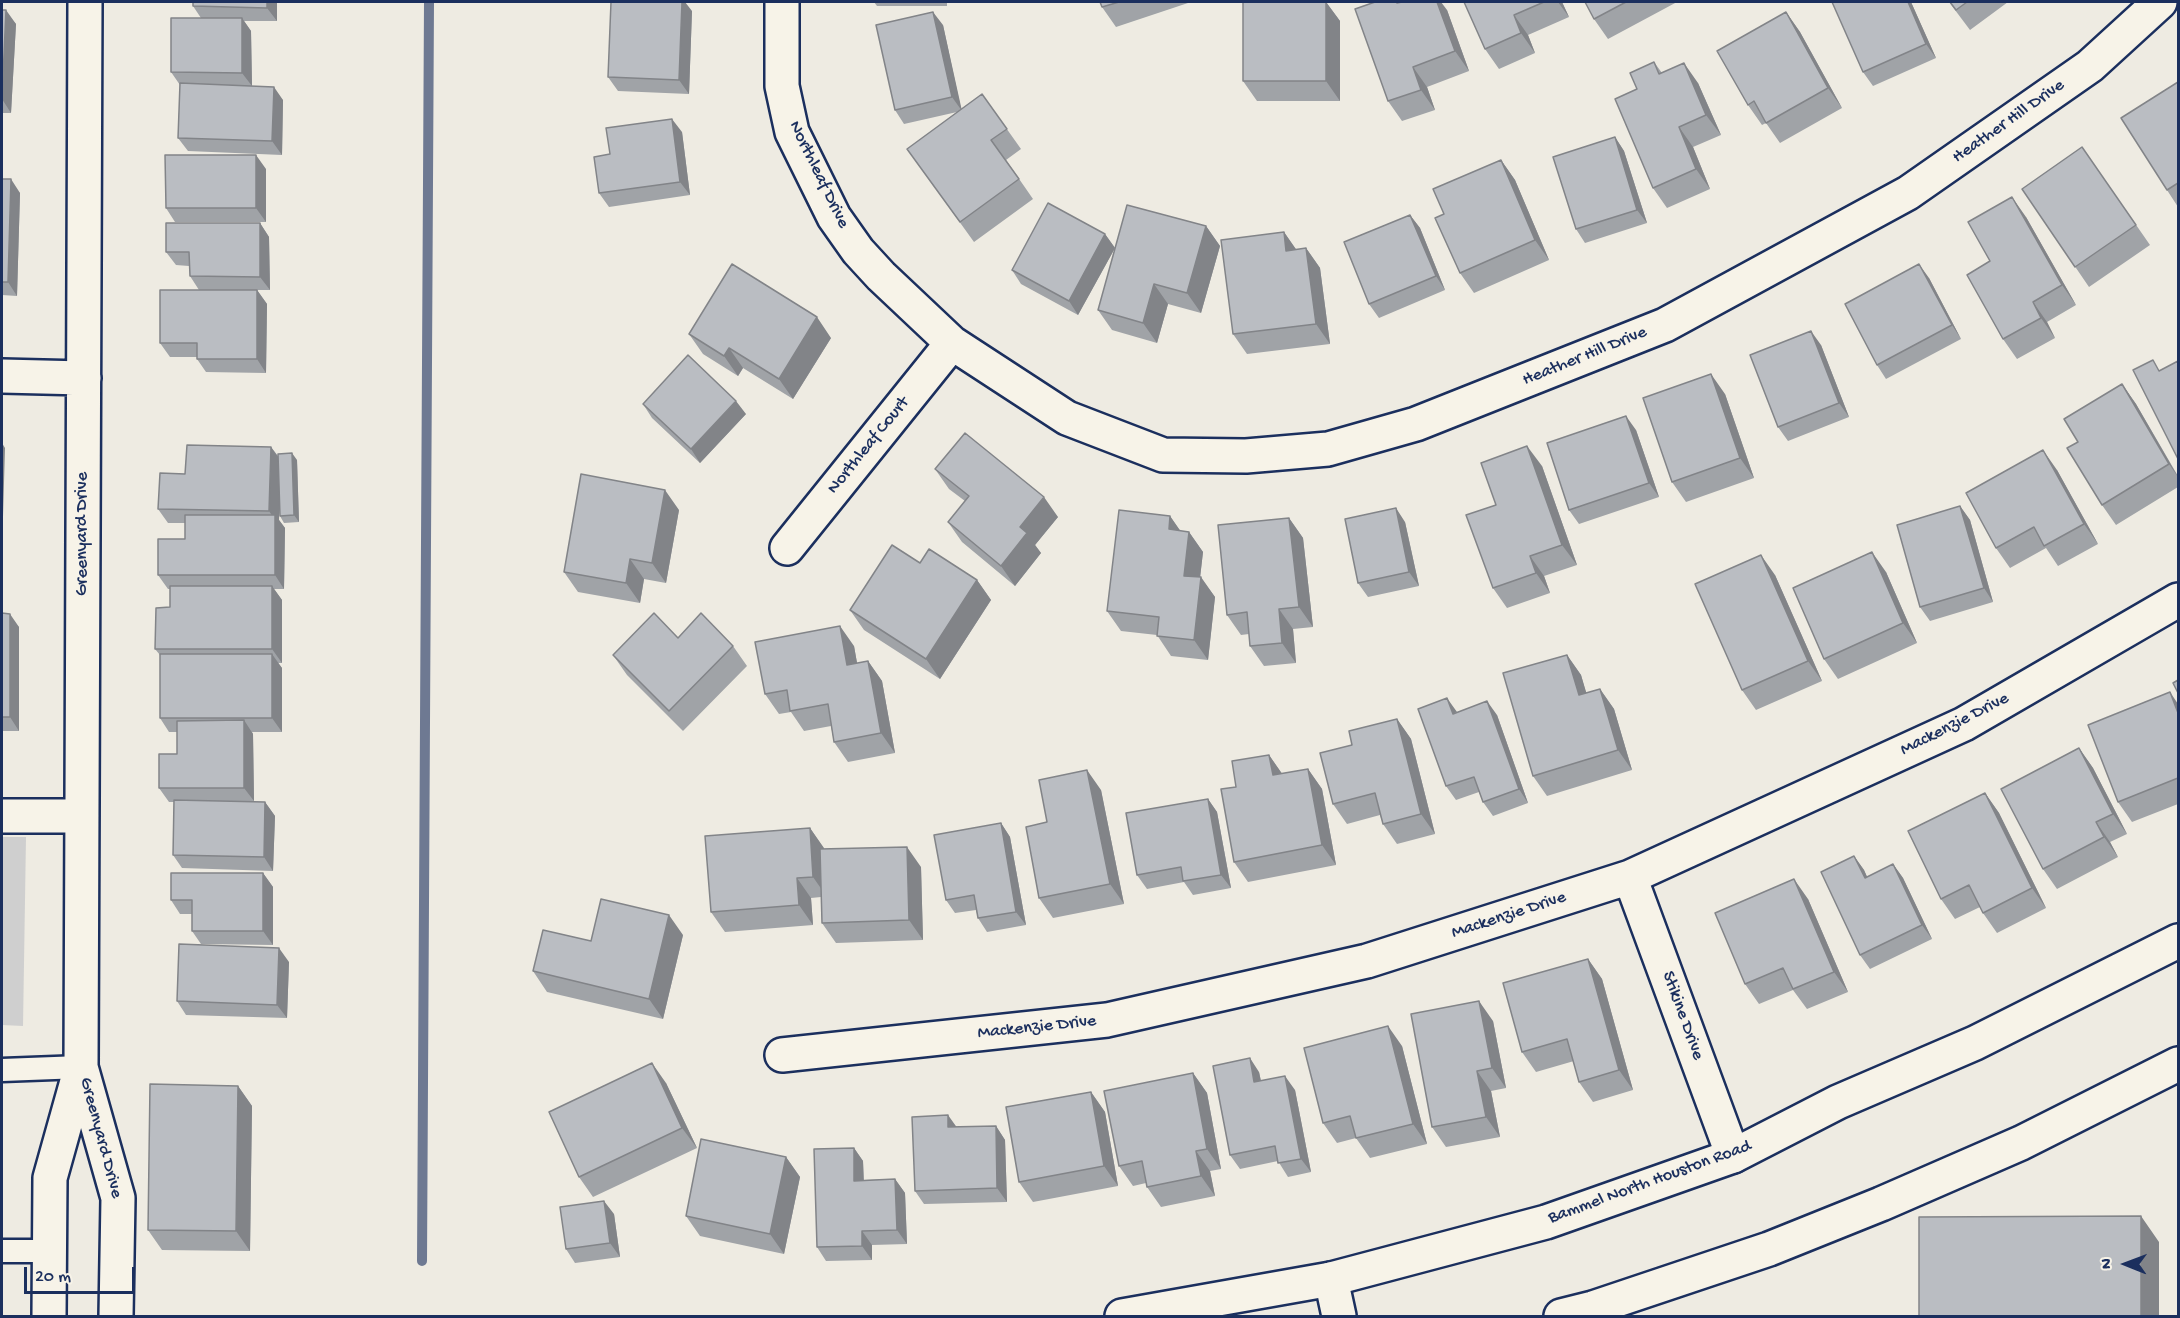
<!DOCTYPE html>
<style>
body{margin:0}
#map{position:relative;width:2180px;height:1318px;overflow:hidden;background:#eeebe2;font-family:"Gochi Hand",sans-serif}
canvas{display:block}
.frame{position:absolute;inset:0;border:3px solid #1b2f5e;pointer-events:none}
.north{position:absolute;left:2096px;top:1234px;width:60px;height:60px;-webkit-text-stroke:4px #f7f3e8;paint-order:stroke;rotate:271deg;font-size:16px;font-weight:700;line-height:24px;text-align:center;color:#1b2f5e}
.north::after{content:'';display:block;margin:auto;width:21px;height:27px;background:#1b2f5e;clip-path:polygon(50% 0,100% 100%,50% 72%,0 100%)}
.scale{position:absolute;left:24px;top:1267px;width:111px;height:27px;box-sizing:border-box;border:3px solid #1b2f5e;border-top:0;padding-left:8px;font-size:18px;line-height:21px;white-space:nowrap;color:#1b2f5e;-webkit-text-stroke:4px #f7f3e8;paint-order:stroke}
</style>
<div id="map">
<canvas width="2180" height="1318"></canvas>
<div class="frame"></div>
<div class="north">N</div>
<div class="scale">20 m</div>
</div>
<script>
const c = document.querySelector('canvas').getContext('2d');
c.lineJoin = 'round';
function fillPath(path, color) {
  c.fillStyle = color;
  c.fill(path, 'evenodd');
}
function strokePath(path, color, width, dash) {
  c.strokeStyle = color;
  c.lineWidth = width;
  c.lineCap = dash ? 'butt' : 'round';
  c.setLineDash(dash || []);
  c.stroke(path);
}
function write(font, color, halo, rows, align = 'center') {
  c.font = font + ' "Gochi Hand",sans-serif';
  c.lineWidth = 4.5;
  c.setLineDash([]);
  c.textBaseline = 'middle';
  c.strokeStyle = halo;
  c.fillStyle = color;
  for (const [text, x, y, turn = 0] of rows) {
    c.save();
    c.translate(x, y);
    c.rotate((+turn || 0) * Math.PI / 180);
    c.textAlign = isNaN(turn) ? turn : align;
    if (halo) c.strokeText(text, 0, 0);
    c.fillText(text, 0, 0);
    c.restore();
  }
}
fillPath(new Path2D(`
 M2,837H26L23,1026L2,1025Z`), '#cfcfcf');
strokePath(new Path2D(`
 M422,1261L429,2`), '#6e7992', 10);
const lane = new Path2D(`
 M2,1070L81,1067
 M2,1251H50`);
const street = new Path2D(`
 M85,2L81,1067L118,1198L116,1316
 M782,2V86L792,132L834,217L858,251L881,276L952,343L1067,418L1163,455L1246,456L1328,449L1416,424L1665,325L1908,193L2090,66L2160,2
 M2,376L84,378
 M787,548L952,343
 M2,816H82
 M1630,877L1733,1156
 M782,1055L1107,1020L1367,961L1630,877L1964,724L2178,600
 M49,1316L50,1178L81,1067`);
const secondary = new Path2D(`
 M1331,1279L1339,1316`);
const primary = new Path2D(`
 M1122,1316L1331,1279L1546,1222L1733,1156L1838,1102L1975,1043L2178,941
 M1561,1316L1593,1308L1769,1249L1881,1204L2021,1143L2178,1064`);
strokePath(lane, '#1b2f5e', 27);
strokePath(street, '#1b2f5e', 38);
strokePath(secondary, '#1b2f5e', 38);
strokePath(primary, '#1b2f5e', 38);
strokePath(lane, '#f7f3e8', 22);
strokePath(street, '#f7f3e8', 33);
strokePath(secondary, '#f7f3e8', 33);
strokePath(primary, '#f7f3e8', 33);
fillPath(new Path2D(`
 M193,2H277V21H244L251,31L252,86L283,100L282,155L188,151L178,138L180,85L171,72L201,18L193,6Z
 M874,2H947V6H877Z
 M1100,2H1191L1116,27L1102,7Z
 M1326,2L1340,21V101H1257L1243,81Z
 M1375,2H1398L1399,3L1447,10L1469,71L1427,87L1435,110L1402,121L1388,101Z
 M1464,2H1562L1569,17L1528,35L1535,53L1499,69L1485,49Z
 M1585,2H1677L1608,39L1594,19Z
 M1911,2L1936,58L1873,86L1863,72Z
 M1949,2H2008L1970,30Z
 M2,10L16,24L11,113H2Z
 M692,11L689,94L618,91L608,77Z
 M1786,12L1800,32L1842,108L1780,143L1766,123L1762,125L1748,105Z
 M943,25L961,109L982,94L1021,149L1006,160L1033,199L974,242L907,149L957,112L904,124L895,110Z
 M1654,62L1662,73L1698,83L1721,135L1693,147L1710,189L1667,208L1653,188L1637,89Z
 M2178,82V207L2167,190Z
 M682,132L690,195L609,207L599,193L610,154Z
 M1615,137L1624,151L1647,223L1585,243L1576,229Z
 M2082,147L2150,245L2089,287L2022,189Z
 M1501,160L1515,180L1549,260L1474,293L1460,273L1444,214Z
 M266,169V222H175L166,208Z
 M2,179L20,193L17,296L2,295Z
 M1410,215L1420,228L1445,290L1379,318L1369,304Z
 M2026,217L2076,305L2047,322L2055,338L2017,359L2003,339L1990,261Z
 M260,223L269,237L270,290H199L190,276L189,266L176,265L166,252Z
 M1206,226L1220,246L1201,313L1168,304L1157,343L1112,330L1098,310Z
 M1284,232L1296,250L1306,248L1320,268L1330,344L1247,354L1233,334Z
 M1105,234L1115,248L1078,315L1021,284L1012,270Z
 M1929,278L1961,339L1886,379L1877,365Z
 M257,290L267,304L266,373L206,372L197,359V357H170L160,343Z
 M689,334L831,338L793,399L743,368L738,376L703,354Z
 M1821,345L1849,417L1788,441L1778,427Z
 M2122,384L2136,404L2178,476V487L2116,525L2102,505L2078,442Z
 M1725,394L1754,478L1686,502L1672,482Z
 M643,404L746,414L700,463L652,418Z
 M1636,430L1659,497L1579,524L1569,510Z
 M271,447L278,456L297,460L299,522L284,523L280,516L279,509V520L285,528L284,589H274L282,600V663H278L282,668V732H252L253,734L254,801L229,802H265L275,816L273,871L182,868L173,855L174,802H169L159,788L177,754V732H169L160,718V655L155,649L170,607V589H168L158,575L185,539V523H168L158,509L185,474Z
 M1542,466L1577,565L1544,576L1550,593L1507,608L1493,588L1496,505Z
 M935,469L1058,517L1035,545L1041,553L1015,586L962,542L948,522L965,501L949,489Z
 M2057,470L2098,544L2058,566L2046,548L2010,568L1996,548Z
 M1960,506L1970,520L1993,602L1930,621L1920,607Z
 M679,510L666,583L644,579L640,603L578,592L564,572Z
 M1170,516L1180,531L1189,532L1203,552L1200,577L1215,597L1208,660L1171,656L1157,635L1121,631L1107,611Z
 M1289,518L1303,538L1313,627L1293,629L1296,663L1264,666L1250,646L1249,634L1241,635L1227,615Z
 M1405,522L1419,586L1368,597L1358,583Z
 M920,563L977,580L991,600L940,679L864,630L850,610Z
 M1886,572L1917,643L1838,679L1824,659Z
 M1775,575L1822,681L1756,710L1742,690Z
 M2,613L19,627V731H2Z
 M678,638L733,646L747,666L683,731L627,675L613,655Z
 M854,646L857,663L868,661L882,681L895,753L848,762L834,742L831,726L804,731L791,712L779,714L765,694Z
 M1567,655L1581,675L1586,693L1600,689L1614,709L1632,770L1547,796L1533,776Z
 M2178,704V804L2132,822L2118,802Z
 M1457,712L1497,715L1528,803L1493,816L1483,802L1479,792L1456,800L1446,786Z
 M1397,719L1411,739L1435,834L1397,844L1383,824L1380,815L1347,824L1333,804L1352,745Z
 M2079,748L2093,768L2127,834L2110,842L2118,857L2057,889L2043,869Z
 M1269,755L1282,774L1308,769L1322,789L1336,865L1248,882L1234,862L1236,787Z
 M1101,790L1124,904L1053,918L1039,898L1047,822Z
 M1985,793L1999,813L2046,908L1997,933L1983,913L1980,907L1955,919L1941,899Z
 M1208,799L1217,812L1231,888L1193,895L1184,882L1147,889L1137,875Z
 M1001,823L1010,837L1026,925L987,932L978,918L976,910L955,913L946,900Z
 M810,828L824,849L921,867L923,940L836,943L822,923L821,897L811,898L813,925L725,932L711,912Z
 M1854,856L1864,870L1867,877L1893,864L1903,878L1932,939L1870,969L1860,955Z
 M263,873L273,887V945L201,944L192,931V914H180L171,900Z
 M1808,899L1848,992L1807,1009L1793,990L1759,1004L1745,984Z
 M683,935L663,1019L547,992L533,971Z
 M1588,959L1602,979L1633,1090L1593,1102L1579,1082L1574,1061L1536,1072L1522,1052Z
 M289,962L287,1018L186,1015L177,1001Z
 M1493,1021L1506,1088L1491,1091L1500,1137L1446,1147L1432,1127Z
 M1402,1046L1427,1144L1370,1158L1356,1138L1337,1143L1323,1123Z
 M1259,1072L1261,1081L1295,1090L1311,1172L1288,1177L1278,1161L1240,1169L1230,1155Z
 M1193,1073L1207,1093L1221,1169L1210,1171L1215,1196L1161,1207L1147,1187L1146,1183L1133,1186L1119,1166Z
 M666,1083L697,1148L593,1197L579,1177Z
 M238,1086L252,1106L250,1251L162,1250L148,1230Z
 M1091,1092L1105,1112L1118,1186L1033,1202L1019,1182Z
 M996,1126L1005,1140L1007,1202L924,1204L915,1191L956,1127Z
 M854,1148L863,1161L864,1180L895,1179L905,1193L907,1244L872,1245V1260L826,1261L817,1247Z
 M786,1157L800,1177L784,1254L700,1236L686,1216Z
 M614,1214L620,1257L575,1263L566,1249Z`), '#a0a3a7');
fillPath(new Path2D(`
 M267,2H277V21L267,8Z
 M682,2H685L692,11L689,94L679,80Z
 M1326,2L1340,21V101L1326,81Z
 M1437,2H1441L1447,10L1469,71L1455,51Z
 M1558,2H1562L1569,17Z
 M1908,2H1911L1936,58L1926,44Z
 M6,10L16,24L11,113L2,99Z
 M933,12L943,25L962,111L952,97Z
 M1786,12L1800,32L1842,108L1828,88Z
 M1514,15L1528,35L1535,53L1521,33Z
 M242,18L251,31L252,86L242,73Z
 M1684,63L1698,83L1721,135L1706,115Z
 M1413,67L1427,87L1435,110L1421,90Z
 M274,87L283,100L282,155L272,141Z
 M672,119L682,132L690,195L680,182Z
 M1679,127L1693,147L1710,189L1696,169Z
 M1615,137L1624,151L1647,223L1637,210Z
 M256,155L266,169V222L256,208Z
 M1501,160L1515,180L1549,260L1535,240Z
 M11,179L20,193L17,296L8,282Z
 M2012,197L2026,217L2076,305L2062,285Z
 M1410,215L1420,228L1445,290L1436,276Z
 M260,223L269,237L270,290L260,277Z
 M1206,226L1220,246L1201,313L1187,293Z
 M1284,232L1298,252L1286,251Z
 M1105,234L1115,248L1078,315L1069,301Z
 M1306,248L1320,268L1330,344L1316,324Z
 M1919,264L1929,278L1961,339L1952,325Z
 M1154,284L1168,304L1157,343L1143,323Z
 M257,290L267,304L266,373L257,359Z
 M2033,302L2047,322L2055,338L2041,318Z
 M817,317L831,338L793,399L779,379Z
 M1811,331L1821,345L1849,417L1839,403Z
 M729,348L743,368L738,376L724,356Z
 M1711,374L1725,394L1754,478L1740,458Z
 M2122,384L2136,404L2178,477L2169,464Z
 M736,401L746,414L700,463L691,449Z
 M1626,416L1636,430L1659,497L1649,483Z
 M2,443L5,448L2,551Z
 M1527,446L1542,466L1577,565L1562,545Z
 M271,447L281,461L279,520L285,528L284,589L275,575V520L269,511Z
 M2043,450L2057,470L2098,544L2084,524Z
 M292,453L297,460L299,522L294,515Z
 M665,490L679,510L666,583L652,563Z
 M1044,497L1058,517L1035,545L1041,553L1015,586L1001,566L1020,527Z
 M1960,506L1970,520L1993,602L1984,588Z
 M1396,508L1405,522L1419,586L1409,572Z
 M1170,516L1184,536L1169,529Z
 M1289,518L1303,538L1313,627L1299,607Z
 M1189,532L1203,552L1198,596L1184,576Z
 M1872,552L1886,572L1917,643L1903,623Z
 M1761,555L1775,575L1822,681L1808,661Z
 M1530,556L1544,576L1550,593L1536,573Z
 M630,559L644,579L640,603L626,583Z
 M1201,577L1215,597L1208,660L1194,640Z
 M977,580L991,600L940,679L926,659Z
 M272,586L282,600V663L272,649Z
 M1279,609L1293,629L1296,663L1282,643Z
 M10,614L19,627V731L10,717Z
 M840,626L854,646L861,685L847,665Z
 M272,654L282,668V732L272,718Z
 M1567,655L1581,675L1593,715L1579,695Z
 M868,661L882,681L895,753L881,733Z
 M1600,689L1614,709L1632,770L1618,750Z
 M2170,692L2178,704V713Z
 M1447,698L1457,712L1453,714Z
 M1487,701L1497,715L1528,803L1519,789Z
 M1397,719L1411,739L1435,834L1421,814Z
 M244,720L253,734L254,801L244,788Z
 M2079,748L2093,768L2127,834L2113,814Z
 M1269,755L1283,775H1273Z
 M1308,769L1322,789L1336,865L1322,845Z
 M1087,770L1101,790L1124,904L1110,884Z
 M1985,793L1999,813L2046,908L2032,888Z
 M1208,799L1217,812L1231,888L1221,875Z
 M265,802L275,816L273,871L264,857Z
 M2096,822L2110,842L2118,857L2104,837Z
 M1001,823L1010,837L1026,925L1016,912Z
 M810,828L824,848L827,897L813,877Z
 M907,847L921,867L923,940L909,920Z
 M1854,856L1864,870L1874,892L1865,878Z
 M1893,864L1903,878L1932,939L1922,925Z
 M263,873L273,887V945L263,931Z
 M797,878L811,898L813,925L799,905Z
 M1794,879L1808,899L1848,992L1834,972Z
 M669,915L683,935L663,1019L649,999Z
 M279,948L289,962L287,1018L277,1005Z
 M1588,959L1602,979L1633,1090L1619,1070Z
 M1479,1001L1493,1021L1506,1088L1492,1068Z
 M1388,1026L1402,1046L1427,1144L1413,1124Z
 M1250,1058L1259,1072L1264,1096L1254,1082Z
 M652,1063L666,1083L697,1148L682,1128Z
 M1477,1071L1491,1091L1500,1137L1486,1117Z
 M1193,1073L1207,1093L1221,1169L1207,1149Z
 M1285,1076L1295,1090L1311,1172L1301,1159Z
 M238,1086L252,1106L250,1251L236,1231Z
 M1091,1092L1105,1112L1118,1186L1104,1166Z
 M948,1115L958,1129L948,1127Z
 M996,1126L1005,1140L1007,1202L997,1188Z
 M854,1148L863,1161L864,1194L854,1181Z
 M1196,1151L1210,1171L1215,1196L1201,1176Z
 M786,1157L800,1177L784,1254L770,1234Z
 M895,1179L905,1193L907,1244L897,1230Z
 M604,1201L614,1214L620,1257L610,1243Z
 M2141,1216L2159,1242V1317H2141Z
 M862,1231L872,1245V1260L862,1246Z`), '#828488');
const building = new Path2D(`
 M193,2H267V8L193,6Z
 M611,2H682L679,80L608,77Z
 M1100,2H1119L1102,7Z
 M1243,2H1326V81H1243Z
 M1375,2H1396L1397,3L1402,2H1437L1455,51L1413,67L1421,90L1388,101L1355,9Z
 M1464,2H1544L1514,15L1521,33L1485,49Z
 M1585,2H1626L1594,19Z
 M1832,2H1908L1926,44L1863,72Z
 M1950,2H1967L1956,10Z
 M2,10H6L2,99Z
 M933,12L952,97L895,110L876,25Z
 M1786,12L1828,88L1766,123L1754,101L1748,105L1717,51Z
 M171,18H242V73L171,72Z
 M1654,62L1659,74L1684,63L1706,115L1679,127L1696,169L1653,188L1615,99L1637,89L1630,73Z
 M2178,82V183L2167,190L2121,118Z
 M180,83L274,87L272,141L178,138Z
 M982,94L1007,129L991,140L1019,179L960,222L907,149Z
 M672,119L680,182L599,193L594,157L610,154L606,128Z
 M1615,137L1637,210L1576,229L1553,157Z
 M2082,147L2136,225L2075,267L2022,189Z
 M165,155H256V208H166Z
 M1501,160L1535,240L1460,273L1435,218L1444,214L1433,189Z
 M2,179H11L8,282H2Z
 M2012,197L2062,285L2033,302L2041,318L2003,339L1967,275L1990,261L1968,222Z
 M1048,203L1105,234L1069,301L1012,270Z
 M1127,205L1206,226L1187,293L1154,284L1143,323L1098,310Z
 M1410,215L1436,276L1369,304L1344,242Z
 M166,223H260V277L190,276L189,252H166Z
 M1284,232L1286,251L1306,248L1316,324L1233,334L1221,240Z
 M732,264L817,317L779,379L729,348L724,356L689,334Z
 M1919,264L1952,325L1877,365L1845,304Z
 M160,290H257V359H197V343H160Z
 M1811,331L1839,403L1778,427L1750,355Z
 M688,355L736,401L691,449L643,404Z
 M2153,360L2159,371L2178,361V459L2133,370Z
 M1711,374L1740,458L1672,482L1643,398Z
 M2122,384L2169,464L2102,505L2067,448L2078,442L2064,419Z
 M1626,416L1649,483L1569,510L1547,443Z
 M965,433L1044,497L1020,527L1027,533L1001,566L948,522L969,496L935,469Z
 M187,445L271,447L269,511L158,509L160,473L185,474Z
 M1527,446L1562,545L1530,556L1536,573L1493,588L1466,515L1496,505L1481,463Z
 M2043,450L2084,524L2044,546L2034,527L1996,548L1966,493Z
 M292,453L294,515L280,516L278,454Z
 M581,474L665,490L652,563L630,559L626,583L564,572Z
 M1960,506L1984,588L1920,607L1897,525Z
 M1396,508L1409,572L1358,583L1345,519Z
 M1119,510L1170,516L1169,529L1189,532L1184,576L1201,577L1194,640L1157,636L1159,617L1107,611Z
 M185,515H275V575H158V539H185Z
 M1289,518L1299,607L1279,609L1282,643L1250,646L1247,612L1227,615L1218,525Z
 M892,545L920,563L929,549L977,580L926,659L850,610Z
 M1872,552L1903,623L1824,659L1793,588Z
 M1761,555L1808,661L1742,690L1695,584Z
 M170,586H272V649H155L156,608L170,607Z
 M2,613L10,614V717H2Z
 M654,613L678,638L701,613L733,646L669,711L613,655Z
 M840,626L847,665L868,661L881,733L834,742L828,704L790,711L787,690L765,694L755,642Z
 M160,654H272V718H160Z
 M1567,655L1579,695L1600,689L1618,750L1533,776L1503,673Z
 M2178,680V693L2173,683Z
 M2170,692L2178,713V778L2118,802L2088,725Z
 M1447,698L1453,714L1487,701L1519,789L1483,802L1474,777L1446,786L1418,709Z
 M1397,719L1421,814L1383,824L1375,793L1333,804L1320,753L1352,745L1349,731Z
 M244,720V788H159V754H177V721Z
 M2079,748L2113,814L2096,822L2104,837L2043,869L2001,789Z
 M1269,755L1273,775L1308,769L1322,845L1234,862L1221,789L1236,787L1232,761Z
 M1087,770L1110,884L1039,898L1026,827L1047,822L1039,780Z
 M1985,793L2032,888L1983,913L1969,885L1941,899L1908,831Z
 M1208,799L1221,875L1183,881L1181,867L1137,875L1126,813Z
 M174,800L265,802L264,857L173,855Z
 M1001,823L1016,912L978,918L974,895L946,900L934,835Z
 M810,828L813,877L797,878L799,905L711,912L705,836Z
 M907,847L909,920L822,923L820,849Z
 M1854,856L1865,878L1893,864L1922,925L1860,955L1821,872Z
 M171,873H263V931H192V900H171Z
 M1794,879L1834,972L1793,989L1783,968L1745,984L1715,913Z
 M601,899L669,915L649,999L533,971L543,930L591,941Z
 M179,944L279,948L277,1005L177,1001Z
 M1588,959L1619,1070L1579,1082L1567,1039L1522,1052L1503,983Z
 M1479,1001L1492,1068L1477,1071L1486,1117L1432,1127L1411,1014Z
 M1388,1026L1413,1124L1356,1138L1350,1116L1323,1123L1304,1048Z
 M1250,1058L1254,1082L1285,1076L1301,1159L1278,1163L1275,1146L1230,1155L1213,1066Z
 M652,1063L682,1128L579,1177L549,1112Z
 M1193,1073L1207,1149L1196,1151L1201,1176L1147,1187L1142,1161L1119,1166L1104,1091Z
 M150,1084L238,1086L236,1231L148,1230Z
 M1091,1092L1104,1166L1019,1182L1006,1107Z
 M948,1115V1127L996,1126L997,1188L915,1191L912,1117Z
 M701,1139L786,1157L770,1234L686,1216Z
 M854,1148V1181L895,1179L897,1230L862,1231V1246L817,1247L814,1149Z
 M604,1201L610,1243L566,1249L560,1207Z
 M2141,1216V1317H1919V1217Z`);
fillPath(building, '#babdc2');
strokePath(building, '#828488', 1.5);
write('18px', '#1b2f5e', '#f7f3e8', [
 ["Heather Hill Drive",2009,122,-35],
 ["Northleaf Drive",818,175,64],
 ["Heather Hill Drive",1585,357,-22],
 ["Northleaf Court",869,446,-51],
 ["Greenyard Drive",83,534,-90],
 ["Mackenzie Drive",1955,725,-27],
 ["Mackenzie Drive",1509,916,-18],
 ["Stikine Drive",1682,1016,70],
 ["Mackenzie Drive",1037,1028,-6],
 ["Greenyard Drive",100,1138,75],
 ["Bammel North Houston Road",1650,1183,-20]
]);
</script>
